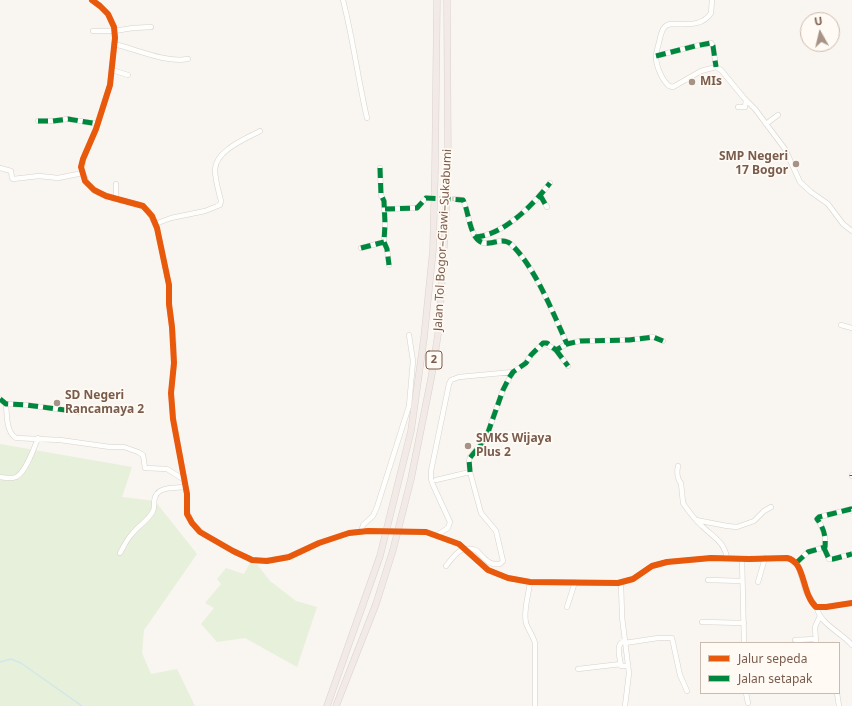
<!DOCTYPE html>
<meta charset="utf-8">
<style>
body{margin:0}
#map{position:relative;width:852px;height:706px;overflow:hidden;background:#f9f5f0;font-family:"Noto Sans",sans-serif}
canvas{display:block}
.legend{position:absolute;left:700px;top:642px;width:140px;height:52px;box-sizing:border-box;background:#fffaf3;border:1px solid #cabbb1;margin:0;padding:5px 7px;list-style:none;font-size:12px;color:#7a5c4d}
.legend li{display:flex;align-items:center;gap:8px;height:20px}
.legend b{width:20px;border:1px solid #cabbb1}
.north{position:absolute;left:800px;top:12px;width:40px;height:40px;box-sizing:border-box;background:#fffaf3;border:1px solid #cabbb1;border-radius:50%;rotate:352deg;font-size:11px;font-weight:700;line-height:16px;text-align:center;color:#7a5c4d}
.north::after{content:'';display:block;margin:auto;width:14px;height:18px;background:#a69286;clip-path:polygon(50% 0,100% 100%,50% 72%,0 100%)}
</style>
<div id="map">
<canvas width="852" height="706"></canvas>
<ul class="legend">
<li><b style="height:5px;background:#e8590c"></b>Jalur sepeda</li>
<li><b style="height:5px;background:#00873e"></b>Jalan setapak</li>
</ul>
<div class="north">U</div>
</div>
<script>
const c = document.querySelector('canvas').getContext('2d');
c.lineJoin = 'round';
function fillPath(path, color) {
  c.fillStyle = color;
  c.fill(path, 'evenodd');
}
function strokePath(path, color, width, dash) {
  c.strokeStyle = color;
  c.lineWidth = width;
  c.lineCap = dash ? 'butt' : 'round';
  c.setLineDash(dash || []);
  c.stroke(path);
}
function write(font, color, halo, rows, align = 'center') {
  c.font = font + ' "Noto Sans",sans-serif';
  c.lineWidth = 3.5;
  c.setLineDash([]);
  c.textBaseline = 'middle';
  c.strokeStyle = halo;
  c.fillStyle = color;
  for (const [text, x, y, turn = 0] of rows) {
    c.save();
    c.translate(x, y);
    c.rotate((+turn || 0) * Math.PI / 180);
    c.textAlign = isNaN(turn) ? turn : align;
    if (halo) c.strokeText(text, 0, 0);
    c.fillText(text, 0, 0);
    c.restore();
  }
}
fillPath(new Path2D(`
 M0,444L132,467L122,497L155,501L197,554L144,630L142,653L151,674L177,669L195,706H0Z
 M250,563H256L270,581L296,601L317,607L297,667L245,638L217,642L201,624L214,608L205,603L221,584L217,579L226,568L244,574Z`), '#e7f0db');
strokePath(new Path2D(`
 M0,662L11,659L21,663L82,706`), '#d0e8ea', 1.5);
strokePath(new Path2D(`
 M426,198L456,199`), '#d9cfc7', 4.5, [4.5, 2]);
const minor = new Path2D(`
 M92,0L100,6L108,14L114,27L115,38L110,85L96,129L83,159L82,170L87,183L97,192L113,198L141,205L148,210L157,228L169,285V304L174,344V365L171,393L173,417L187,494V511L192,523L205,535L237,553L252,560L262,561L286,558L321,542L349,533L368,531
 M343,0C353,39 358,79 367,118
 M712,0L711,13C702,27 686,24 671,24C663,25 662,31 660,38C659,44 656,51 656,57C656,66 662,80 669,86L673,87L701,71L716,67L721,70L744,98L755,109L785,149L800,182L811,192L828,204L843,224L852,231
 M93,31H114L133,28L151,27
 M114,44C136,49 165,63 188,59
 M656,56L695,46L711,43L713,46L716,67
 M112,70L128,75
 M738,107H745L746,100
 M38,121H53L68,119L98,124
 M766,124L778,115
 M0,168L11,171L12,178L13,179L39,176L58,178L83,173
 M380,168L381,195L384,201L385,224L384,242L387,249L389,265
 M540,195L547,207
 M116,199V184
 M456,199L463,200C470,213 469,246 489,243C498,242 505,238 512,245C536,269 553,313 567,344
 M385,209L417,208L426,198
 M155,224L171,218L205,211L220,205L221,201C219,192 215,180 215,170C215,151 245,139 260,131
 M475,237C504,235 533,205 550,183
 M361,248L384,242
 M841,325L852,328
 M556,350L568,366
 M0,399L6,404L27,405L80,412
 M6,404C7,415 6,432 16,438L60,440L110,447H124L138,452L143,455L145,468L167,469L183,479
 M678,466C677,471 677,479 681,483L683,503L685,506C690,513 695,520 702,526C713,537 724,541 727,558
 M852,475V476
 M0,477C5,478 11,479 16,477C26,472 34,448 38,438
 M436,480L470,472
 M696,520L727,526L737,527L754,521L764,511L771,507
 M361,532L363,525L373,516L377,507L409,406L413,361L409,335
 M426,532L459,544L488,570L508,578L530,582L618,583L633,579L652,566L667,562L711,558L749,559L789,558L798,565L806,592L816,607H826L852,603
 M437,535L448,528L450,522L433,485L431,479V471L449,384L451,380L459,377L513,372L524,365L531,355L544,343L556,350L567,344L580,341L629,340L653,337L663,341
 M824,548L829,559H833L852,554
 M120,553C124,546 127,539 132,534C138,526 149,520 153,511C156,505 151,497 160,491C166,487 178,488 185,487
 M742,559L744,643
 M796,563L808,552L825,547C826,537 824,528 817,519L819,517L851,509L852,511
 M446,566C455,555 460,545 476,550C484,557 488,566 500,564L503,561L496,531L481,513L470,472L469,461L470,457L486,438L503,390L513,372
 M708,580L742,581
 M530,582C529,594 523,610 526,623C528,630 533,635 535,643V706
 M621,582L622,617L629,673L625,706
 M758,582L765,558
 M567,607L575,582
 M817,608C820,624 842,633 852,645
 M702,622L744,623
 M795,640L816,639
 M624,641C615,644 620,658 621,666H628
 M625,643L658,638H672L680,675L687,691
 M816,643L815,627L820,616
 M578,669L621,664
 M746,693L748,703
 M837,693L839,706`);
const highway = new Path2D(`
 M327,706L380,556L411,431L424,338L433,250L435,170L437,0
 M336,706L376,604L393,550L411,479L431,379L439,328L446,213L448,163L447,0`);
strokePath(minor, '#d7d1cb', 5.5);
strokePath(highway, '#dad1cc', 7);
strokePath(minor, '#fefefd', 4.5);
strokePath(highway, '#f2eae7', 6);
const minorBridge = new Path2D(`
 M368,531L426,532`);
strokePath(minorBridge, '#d7d1cb', 5.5, []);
strokePath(minorBridge, '#fefefd', 4.5);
strokePath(new Path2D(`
 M656,56L695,46L711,43L713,46L716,67
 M38,121H53L68,119L98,124
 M380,168L381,195L384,201L385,224L384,242L387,249L389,265
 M540,195L547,207
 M385,209L417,208L426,198L463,200C470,213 469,246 489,243C498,242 505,238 512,245C536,269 553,313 567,344
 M475,237C504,235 533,205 550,183
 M361,248L384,242
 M556,350L568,366
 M0,399L6,404L27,405L80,412
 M470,472L469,459L486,438L503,390L509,378L513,372L526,363L531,355L543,343H547L556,350L567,344L580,341L629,340L653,337L663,341
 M852,475V476
 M824,548L829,559H833L852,554
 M796,563L808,552L825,547C826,537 824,528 817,519L819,517L851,509L852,511`), '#00873e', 5, [10, 5]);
strokePath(new Path2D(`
 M92,0L100,6L108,14L114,27L115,38L110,85L96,129L83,159L81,167L85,181L94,190L106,196L143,206L152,216L157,228L169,285V304L172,327L174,363L171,393L173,419L187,494V514L192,523L200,532L233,551L248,558L252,560L267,561L289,557L319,543L349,533L368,531L426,532L459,544L488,570L508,578L530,582L618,583L633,579L652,566L667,562L711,558L749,559L787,558C806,562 801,593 816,607H826L852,603`), '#e8590c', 6);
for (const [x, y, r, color] of [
 [692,82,4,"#a69286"],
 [796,164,4,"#a69286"],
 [57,403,4,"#a69286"],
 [468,446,4,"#a69286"]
]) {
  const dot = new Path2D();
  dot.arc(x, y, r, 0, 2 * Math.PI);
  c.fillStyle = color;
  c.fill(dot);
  strokePath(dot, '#fffaf3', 1.5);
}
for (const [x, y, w] of [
 [434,360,16]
]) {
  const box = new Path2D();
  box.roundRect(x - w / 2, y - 9, w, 18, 3);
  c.fillStyle = '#fffaf3';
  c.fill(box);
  strokePath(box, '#7a5c4d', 1);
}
write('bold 11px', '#7a5c4d', null, [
 ["2",434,360]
]);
write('bold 12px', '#7a5c4d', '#fffaf3', [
 ["MIs",700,82],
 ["SMP Negeri",788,157,"right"],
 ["17 Bogor",788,171,"right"],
 ["SD Negeri",65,396],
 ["Rancamaya 2",65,410],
 ["SMKS Wijaya",476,439],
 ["Plus 2",476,453]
], 'left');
write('12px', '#7a5c4d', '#fffaf3', [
 ["Jalan Tol Bogor–Ciawi–Sukabumi",443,240,-87]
]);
</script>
